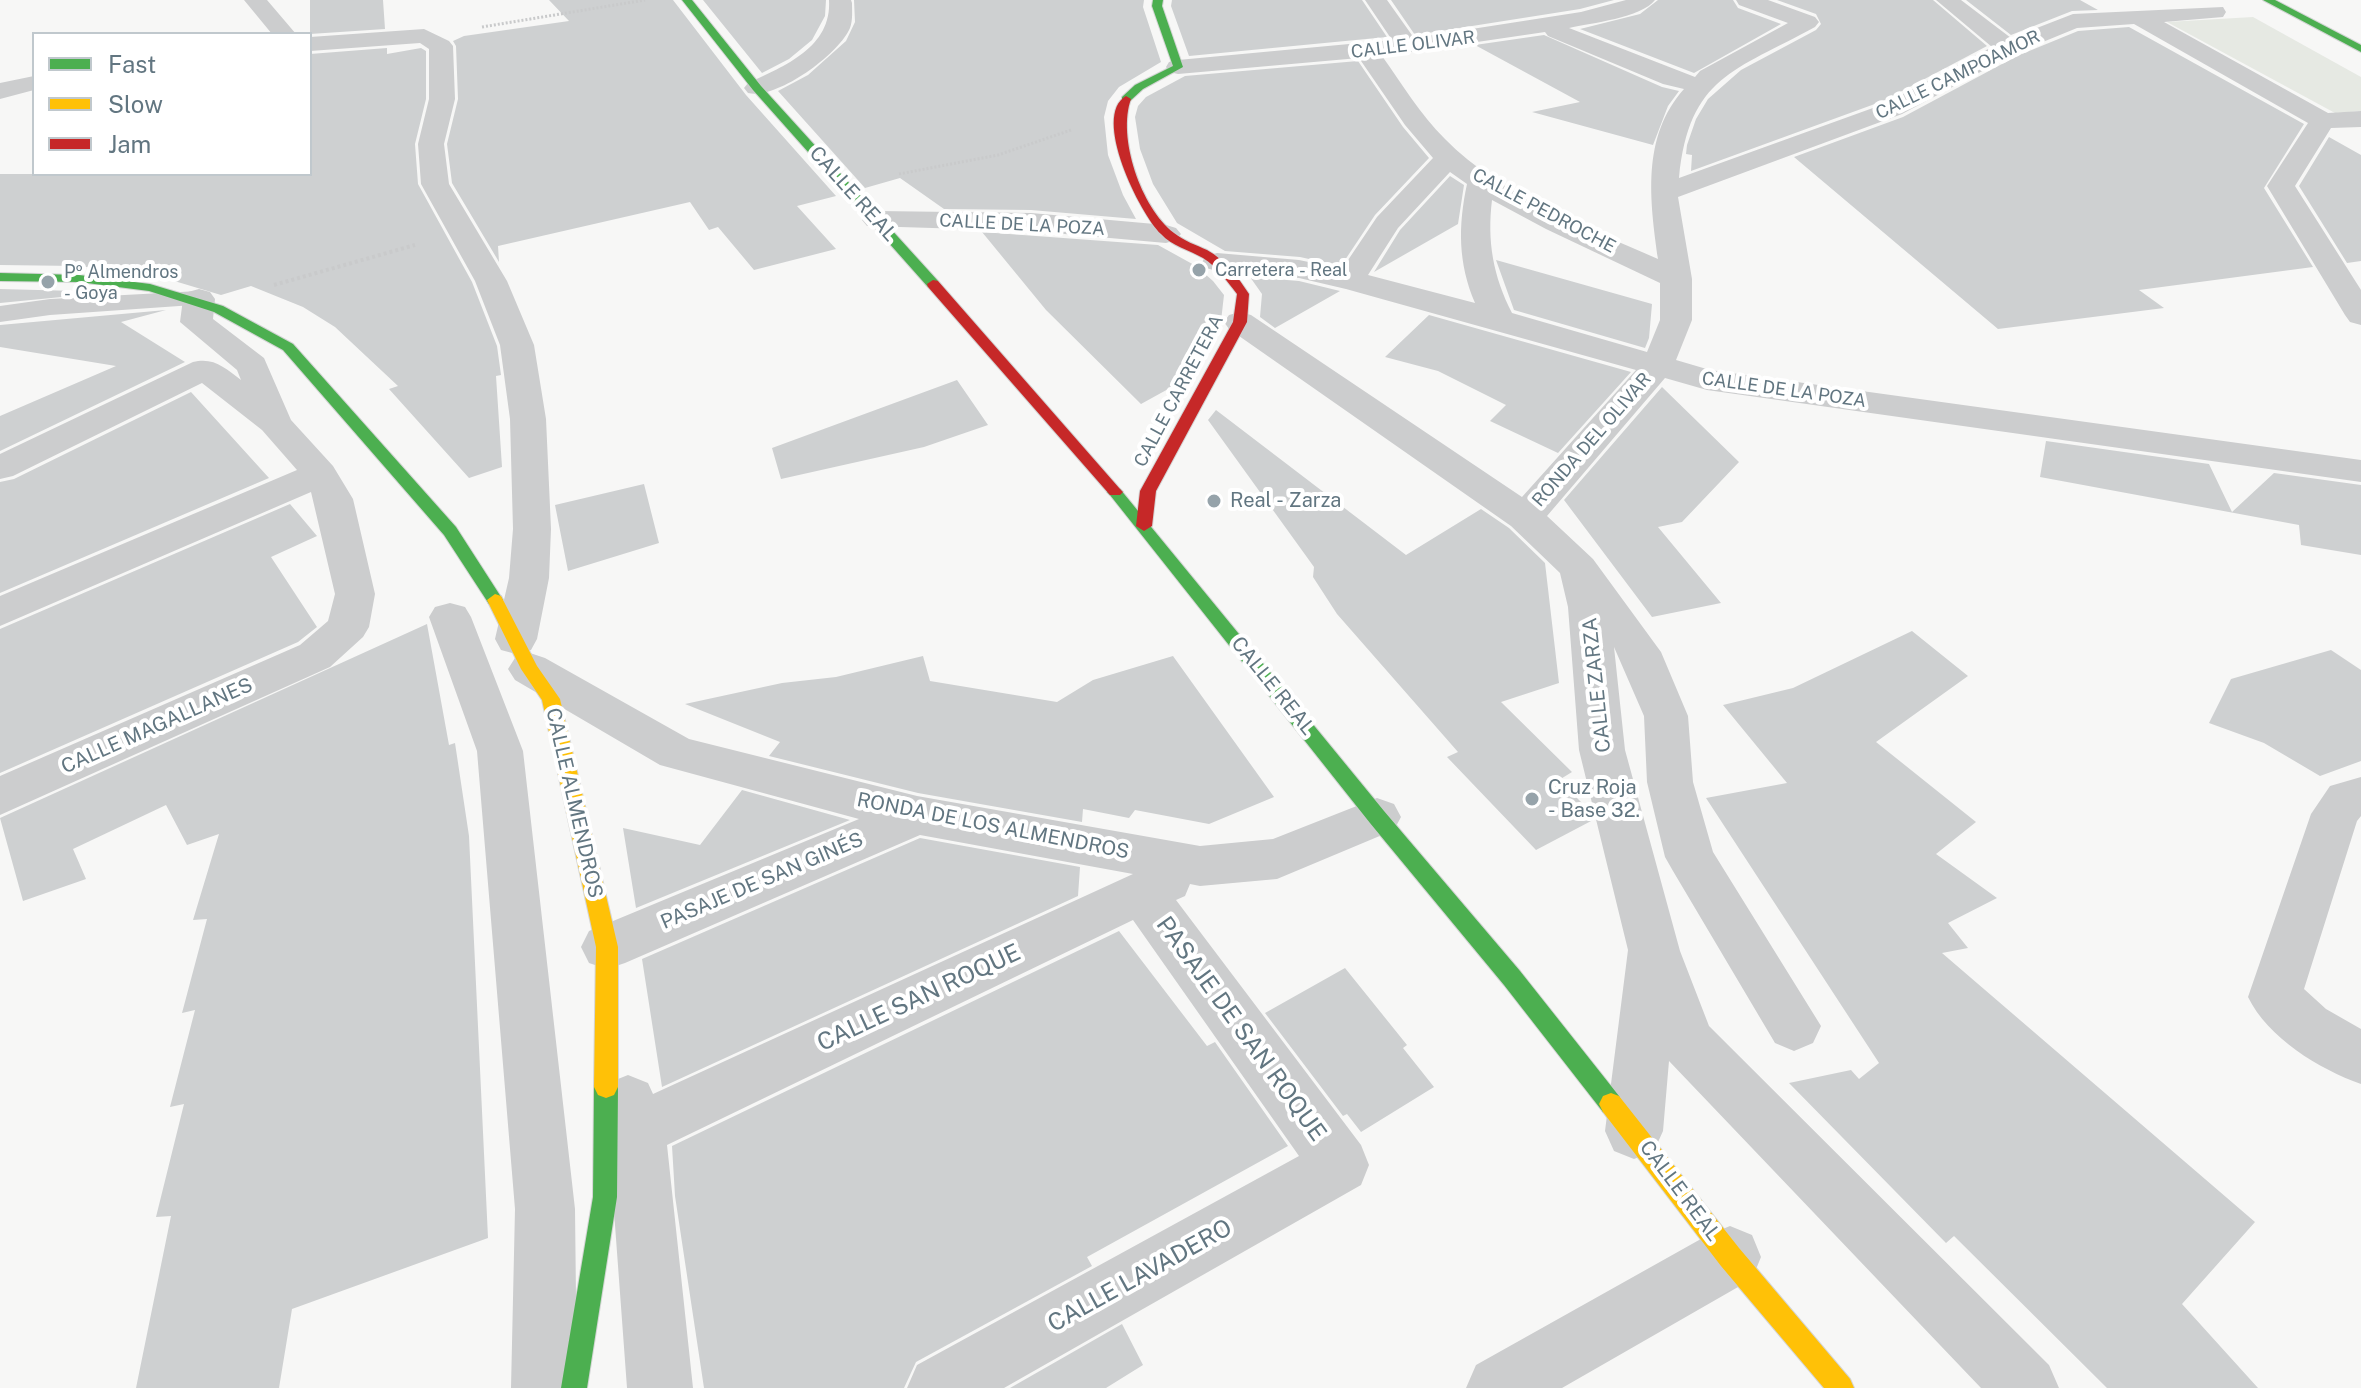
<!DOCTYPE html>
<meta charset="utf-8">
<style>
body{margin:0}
#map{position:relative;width:2361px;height:1388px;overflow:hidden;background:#f7f7f6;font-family:"Public Sans",sans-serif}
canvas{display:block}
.legend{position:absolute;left:32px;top:32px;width:280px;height:144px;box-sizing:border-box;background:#fff;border:2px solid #c0c8cd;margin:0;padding:10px 14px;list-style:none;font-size:24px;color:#627681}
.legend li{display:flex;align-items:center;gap:16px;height:40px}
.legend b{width:40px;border:2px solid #c0c8cd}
</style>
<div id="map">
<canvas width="2361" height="1388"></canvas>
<ul class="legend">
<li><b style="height:10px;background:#4caf50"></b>Fast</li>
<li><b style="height:10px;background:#ffc107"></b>Slow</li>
<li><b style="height:10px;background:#c62828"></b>Jam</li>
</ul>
</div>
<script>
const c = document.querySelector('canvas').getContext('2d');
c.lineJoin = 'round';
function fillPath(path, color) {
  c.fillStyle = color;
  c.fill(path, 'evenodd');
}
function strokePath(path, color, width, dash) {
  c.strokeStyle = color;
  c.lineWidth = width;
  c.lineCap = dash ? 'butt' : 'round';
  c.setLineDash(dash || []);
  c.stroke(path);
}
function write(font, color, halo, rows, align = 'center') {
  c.font = font + ' "Public Sans",sans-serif';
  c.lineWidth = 8;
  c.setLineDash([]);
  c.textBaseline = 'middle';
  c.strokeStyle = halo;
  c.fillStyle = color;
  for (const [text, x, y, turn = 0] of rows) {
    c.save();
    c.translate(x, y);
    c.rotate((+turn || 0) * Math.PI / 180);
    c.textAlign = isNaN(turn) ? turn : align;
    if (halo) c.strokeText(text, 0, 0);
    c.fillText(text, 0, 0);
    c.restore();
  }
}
fillPath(new Path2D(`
 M2253,17L2361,77V111L2335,113L2167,22Z`), '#e6e9e3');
fillPath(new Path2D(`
 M310,0H383L385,29L310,34Z
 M549,0H673L746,95L836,196L797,206L836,249L754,270L718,227L709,230L690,202L498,246L499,262L452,183L447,144L458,99L456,46L453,41L464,36L569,21Z
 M703,0H826L825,16L812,40L789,59L762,73Z
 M854,0H1144L1143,7L1161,62L1119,87L1108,101L1104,117L1108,155L1123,195L1136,219L1031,210L944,209L900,178L865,188L778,91L808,75L846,41L855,22Z
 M1172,0H1362L1387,37L1189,56L1171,6Z
 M1391,0H1614L1580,9L1415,35Z
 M1658,0H1733L1738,8L1781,24L1694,73L1580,29L1640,14Z
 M1777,0H1933L1987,46L1883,101L1691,171L1692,155L1686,154L1687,145L1696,119L1708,99L1741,70L1816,30L1821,24L1816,14Z
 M1966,0H2080L2098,10L2072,11L2011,35Z
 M2129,27L2304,124L2264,188L2313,267L2139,290L2164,308L1998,329L1794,157L1903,117L2017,56L2078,31Z
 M1544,35L1662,87L1679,91L1668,106L1653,145L1532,112L1580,102L1475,45Z
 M387,48V54L421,48L426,51V99L415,144L418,184L472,282L497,346L501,375L496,376L502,467L469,478L389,389L398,386L335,327L303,307L251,286L221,295L151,274L77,266L0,265V174H310V54Z
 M1358,61L1403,127L1429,158L1375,215L1341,266L1300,257L1225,251L1177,223L1153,184L1140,149L1135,117L1138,106L1146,97L1185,76Z
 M2329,137L2361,155V261L2347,263L2299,186Z
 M1450,176L1464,185L1458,224L1374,272L1400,230Z
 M982,232L1158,245L1196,266L1213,281L1224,295L1221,321L1190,377L1141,404L1046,310Z
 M1496,260L1652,304L1649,338L1645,348L1514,310Z
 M1250,277L1299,281L1340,291L1275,328L1260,317L1262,294Z
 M0,289L76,291L103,293L0,303Z
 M166,310L121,322L185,362L0,451V416L116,366L0,347V325Z
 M1429,315L1631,372L1558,453L1490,421L1506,405L1438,371L1385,357Z
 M957,380L988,425L924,447L781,479L772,448Z
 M1662,387L1739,462L1682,522L1658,527L1721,603L1652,617L1564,500Z
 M191,392L269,478L0,593V482L14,479Z
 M1216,410L1406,555L1481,509L1509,528L1545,563L1559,683L1501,702L1572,772L1559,780L1591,812L1593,820L1536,850L1447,757L1458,752L1337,614L1313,577L1314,567L1208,420Z
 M2046,441L2209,464L2232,512L2274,473L2361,485V555L2301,545L2299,525L2040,477Z
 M644,484L659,543L568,571L555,505Z
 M290,504L317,536L271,557L317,627L298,642L0,773V629Z
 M427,624L449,745L455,743L469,836L488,1238L292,1309L279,1388H136L171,1216L156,1217L184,1104L170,1107L195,1010L182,1013L207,919L193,920L219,834L187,845L166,805L73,849L86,879L23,901L0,818Z
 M1912,631L1968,676L1876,742L1976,822L1936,854L1997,898L1948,923L1968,948L1942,953L2255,1222L2182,1304L2258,1388H2107L1954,1236L1946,1243L1789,1083L1851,1070L1859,1079L1879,1063L1706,798L1787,783L1723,705L1793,688Z
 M2331,650L2361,670V761L2320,776L2264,743L2209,723L2231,679Z
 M923,656L930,681L1057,702L1093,680L1173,656L1274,797L1209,824L1135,810L1129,818L1083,809L1082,822L918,793L769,756L780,742L685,704L782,683L836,677Z
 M742,790L850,820L636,908L623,828L700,845Z
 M920,838L1080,867L1078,896L662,1087L642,959Z
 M1119,931L1207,1046L1215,1042L1288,1146L1087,1257L1092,1266L916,1362L904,1388H704L675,1196L672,1146Z
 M1345,968L1407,1045L1403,1048L1434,1087L1361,1132L1347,1114L1343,1116L1265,1013Z
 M1122,1324L1143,1365L1106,1388H1010Z`), '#ced0d1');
const fast = new Path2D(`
 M682,0H692L761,86L938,281V287H928L753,90Z
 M1153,0H1163L1162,6L1183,67L1143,89L1130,101H1122V97L1135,85L1173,66L1152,6Z
 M2263,0H2275L2361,45V52Z
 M0,273L79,275L150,284L223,306L293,344L456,527L503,600L501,604H489L444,535L283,350L214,312L149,291L79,282L0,281Z
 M1115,487L1120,489L1384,811L1520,971L1619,1096L1623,1104L1619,1112L1611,1115L1603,1112L1504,985L1370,823L1110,495L1107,492Z
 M606,1076L614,1079L618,1087L617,1197L587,1388H561L593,1197L594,1087L598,1079Z`);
const slow = new Path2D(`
 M495,594L501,596L537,666L560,699L618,947V1087L614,1095L606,1098L598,1095L594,1087L596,947L542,700L521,669L487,600Z
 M1611,1093L1619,1096L1739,1248L1850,1379L1854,1388H1824L1721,1266L1603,1112L1599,1104L1603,1096Z`);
const jam = new Path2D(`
 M1126,96L1131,99C1117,137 1141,208 1174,233C1184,241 1196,245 1207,250C1225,260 1238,277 1249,294L1247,322L1156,491L1152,526L1144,531L1136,526L1140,491L1233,322L1237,294C1227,281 1217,267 1203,258C1189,250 1172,246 1161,234C1140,214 1091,116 1126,96Z
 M933,280L938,281L1120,489L1123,492L1120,495H1110L928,287L927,284Z`);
strokePath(fast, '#d4d5d5', 2);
strokePath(slow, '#d4d5d5', 2);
strokePath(jam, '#d4d5d5', 2);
strokePath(new Path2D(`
 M482,27L645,0
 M899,174L998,155L1071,130`), '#c9cacb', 3, [2, 2]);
strokePath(new Path2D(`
 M274,285L415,245`), '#c9cacb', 4, [3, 3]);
fillPath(new Path2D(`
 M199,291L208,294L212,299L208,304L50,315L0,322V306L50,299Z`), '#cccdce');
fillPath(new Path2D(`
 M244,0H267L296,34H272Z
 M829,0H851L852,3C852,11 853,20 850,28C839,54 777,100 748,93L744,88L748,83C785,66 832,47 829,0Z
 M1365,0H1387L1414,38L1581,12L1626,0H1655C1641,18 1591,23 1569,28L1695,77L1700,71L1788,23L1739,5L1736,0H1768L1815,17L1819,22L1815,27C1735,71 1689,76 1679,178L1884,104L1992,47L1936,0H1961L2011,38L2073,14L2223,7L2226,12L2223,17L2164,22L2328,113L2361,111V127L2331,128L2295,186L2361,290V325L2350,322L2345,315L2267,186L2308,123L2134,24L2077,28L2016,53L1902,114L1678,197L1692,279V320L1676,360L1710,370L2361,460V482L1707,390L1665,378L1547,516L1593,559L1661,652L1688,716L1693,782L1713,852L1821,1026L1813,1043L1794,1051L1775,1043L1673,871L1665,857L1647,782L1644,716L1614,647L1625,750L1680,951L1709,1026L2049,1365L2059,1388H1981L1669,1061L1663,1131L1654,1151L1634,1159L1614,1151L1605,1131L1628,950L1579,750L1568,607L1560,573L1511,526L1229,329L1224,322L1229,315L1240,312L1251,315L1522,497L1636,370L1346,289L1299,278L1217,271L1206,268L1202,262L1206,256L1217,253L1299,260L1342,269L1377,217L1433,158L1405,125L1359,58L1178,74L1169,72L1166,67L1169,62L1178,60L1392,40ZM1545,32L1548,36L1663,84L1684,89C1641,137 1650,201 1658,259C1586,227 1501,196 1445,139C1420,114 1402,84 1382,56ZM1450,172L1467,184C1458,226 1458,263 1475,303L1368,275L1398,228ZM1492,200L1546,229L1660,283V320L1647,352L1512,313C1493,276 1487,241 1492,200Z
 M424,29L449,41L453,46L455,99L444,144L449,184L507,281L534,345L546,419L551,529L549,578L537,639L531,650L516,654L501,650L495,639L509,578L513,529L510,419L500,345L475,281L421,184L418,144L429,99V49L420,43L310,51V37Z
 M34,76V90L0,99V83Z
 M877,211L1031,213L1166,225L1176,228L1181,234L1176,240L1166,243L1031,231L867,226L862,220L867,214Z
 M199,289L210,292L215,299L213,319L264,358L291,420L333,466L353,499L375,594L369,627L363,637L330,667L0,815V776L300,645L328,621L335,594L311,492L0,626V596L297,470L262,430L202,383L13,476L0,479V454L193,362C214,357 225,368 241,380L237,370L180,322L183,299L188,292Z
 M450,603L465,607L471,617L523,751L575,1209L577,1388H511L515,1209L477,751L429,617L435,607Z
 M530,653L545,658L689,739L917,796L1200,846L1273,839L1377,798L1394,804L1401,817L1394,830L1277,879L1200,886L1190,884L1185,896L1176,900L1361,1145L1369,1165L1361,1185L1004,1388H907L917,1365L1299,1156L1133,920L667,1145L693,1388H627L608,1130L600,1102L608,1083L628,1075L648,1083L653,1094L1133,874L920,835L625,963L607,969L589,963L581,947L589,931L859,819L660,765L515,680L508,669L515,658Z
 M2361,777V816L2357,821L2304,989L2326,1009L2361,1029V1084C2319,1069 2268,1038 2248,997L2311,814L2330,786Z
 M1730,1226L1752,1235L1761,1257L1752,1279L1562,1388H1466L1476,1365L1708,1235Z`), '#cccdce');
fillPath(fast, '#4caf50');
fillPath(slow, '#ffc107');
fillPath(jam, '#c62828');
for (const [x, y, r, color] of [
 [1199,270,8,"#96a3aa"],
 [48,282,8,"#96a3aa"],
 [1214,501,8,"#96a3aa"],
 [1532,799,8,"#96a3aa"]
]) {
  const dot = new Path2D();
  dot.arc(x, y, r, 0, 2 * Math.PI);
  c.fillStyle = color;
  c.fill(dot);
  strokePath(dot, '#fff', 3);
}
write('18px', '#627681', '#fff', [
 ["CALLE OLIVAR",1413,45,-7],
 ["CALLE CAMPOAMOR",1958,75,-26],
 ["CALLE PEDROCHE",1544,211,28],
 ["CALLE DE LA POZA",1022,225,3],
 ["CALLE DE LA POZA",1784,390,8],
 ["CALLE CARRETERA",1179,391,-62],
 ["RONDA DEL OLIVAR",1592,440,-49]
]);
write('18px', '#627681', '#fff', [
 ["Carretera - Real",1215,270],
 ["Pº Almendros",64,272],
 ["- Goya",64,293]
], 'left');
write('20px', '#627681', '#fff', [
 ["CALLE REAL",853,194,48],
 ["CALLE ZARZA",1597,685,-96],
 ["CALLE REAL",1273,686,51],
 ["CALLE MAGALLANES",157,726,-24],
 ["CALLE ALMENDROS",574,803,77],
 ["RONDA DE LOS ALMENDROS",993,826,11],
 ["PASAJE DE SAN GINÉS",762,881,-23],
 ["CALLE REAL",1680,1191,53]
]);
write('20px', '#627681', '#fff', [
 ["Real - Zarza",1230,501],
 ["Cruz Roja",1548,788],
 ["- Base 32.",1548,811]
], 'left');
write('24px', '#627681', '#fff', [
 ["CALLE SAN ROQUE",919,998,-25],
 ["PASAJE DE SAN ROQUE",1241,1029,54],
 ["CALLE LAVADERO",1140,1276,-29]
]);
</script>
